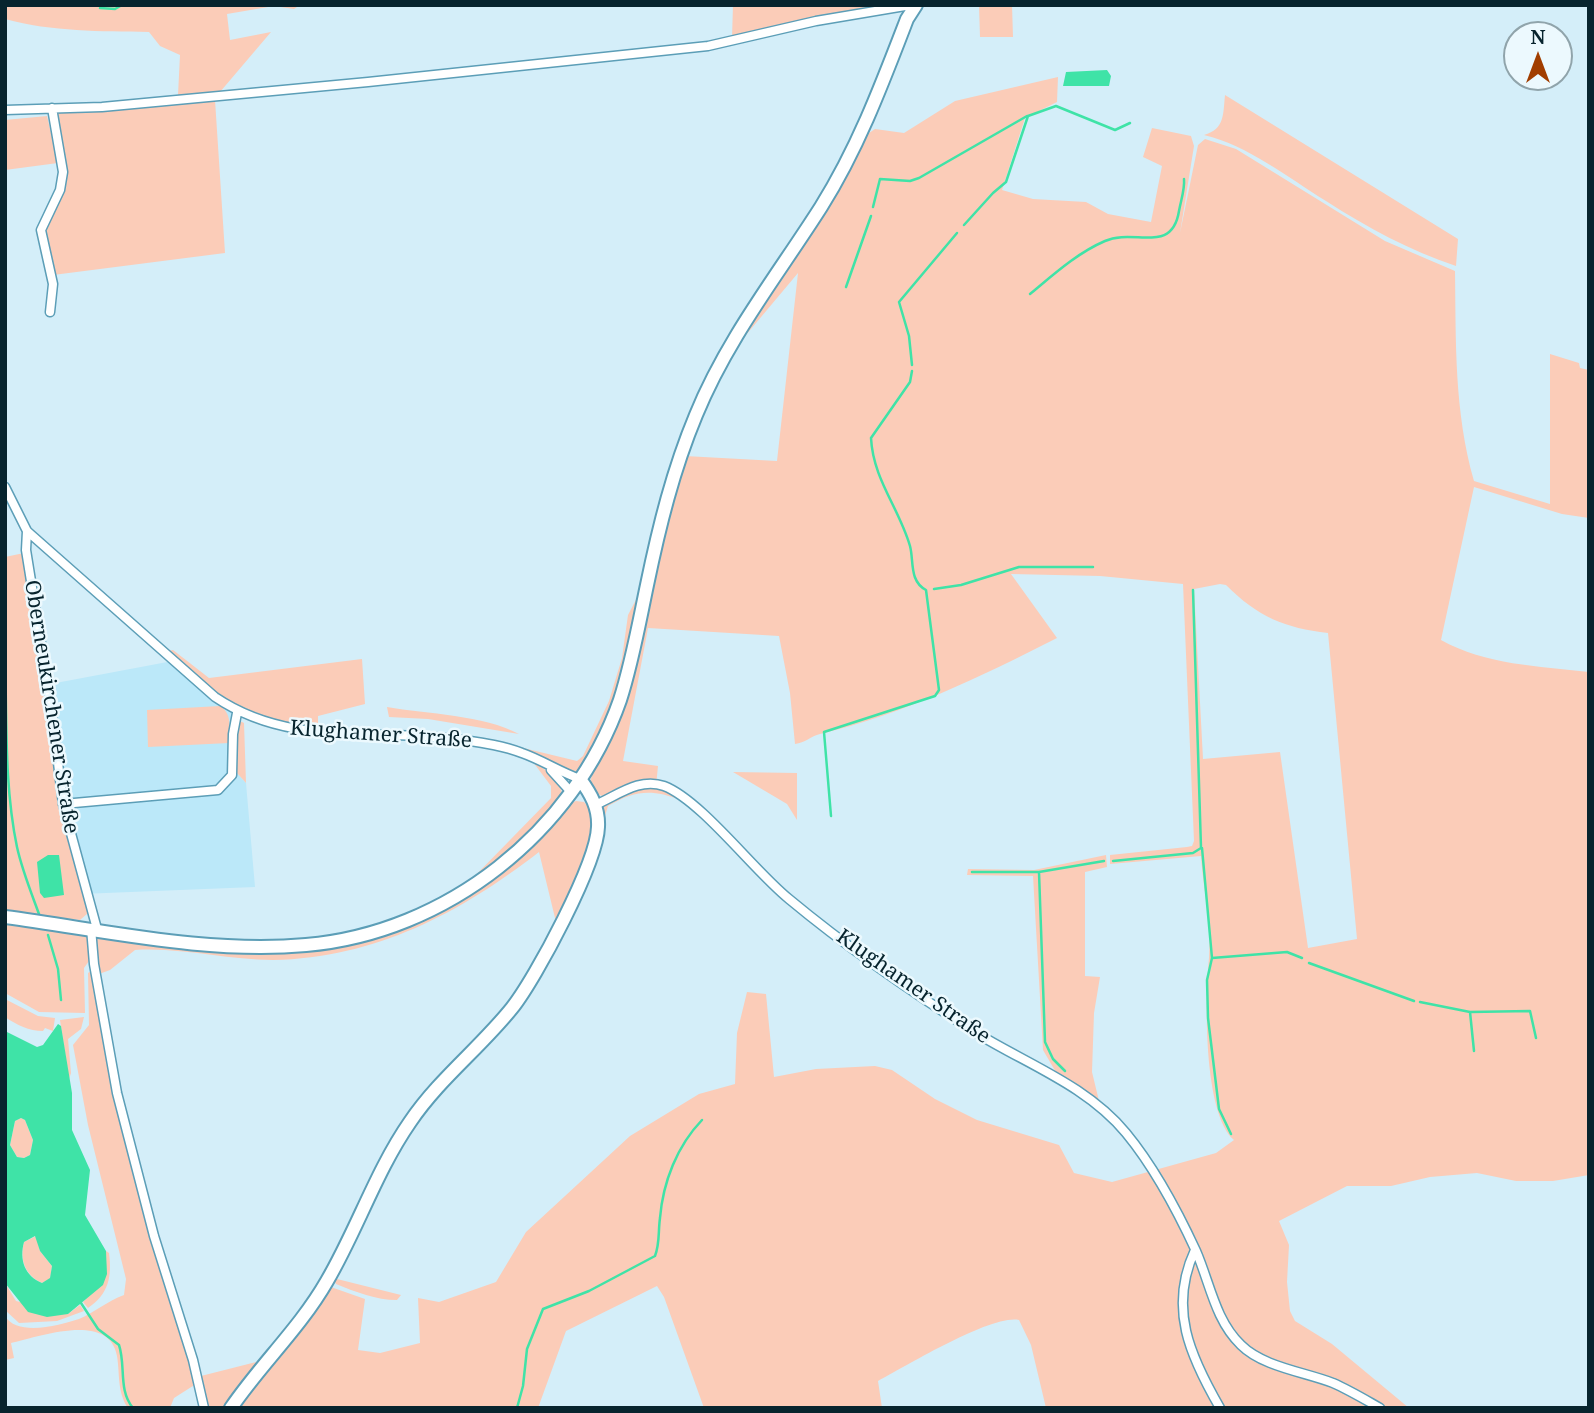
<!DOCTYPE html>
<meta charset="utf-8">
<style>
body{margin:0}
#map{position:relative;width:1594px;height:1413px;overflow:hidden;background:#d4eef9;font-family:"Noto Serif",serif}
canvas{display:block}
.frame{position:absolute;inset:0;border:7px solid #07242e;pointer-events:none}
.north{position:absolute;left:1503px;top:21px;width:70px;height:70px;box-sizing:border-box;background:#ecf9fe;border:2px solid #90a4ab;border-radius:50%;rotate:0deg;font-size:19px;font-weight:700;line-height:28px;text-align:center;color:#07242e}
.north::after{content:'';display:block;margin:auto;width:24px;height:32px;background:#a13e00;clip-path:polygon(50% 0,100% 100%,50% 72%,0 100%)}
</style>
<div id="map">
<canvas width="1594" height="1413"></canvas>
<div class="frame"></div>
<div class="north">N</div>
</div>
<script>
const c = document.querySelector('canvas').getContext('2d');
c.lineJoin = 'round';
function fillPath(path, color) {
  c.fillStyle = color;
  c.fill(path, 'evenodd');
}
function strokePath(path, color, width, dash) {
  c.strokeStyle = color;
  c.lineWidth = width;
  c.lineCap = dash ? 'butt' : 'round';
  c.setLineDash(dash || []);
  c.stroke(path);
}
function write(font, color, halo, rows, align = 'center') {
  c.font = font + ' "Noto Serif",serif';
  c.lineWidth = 5;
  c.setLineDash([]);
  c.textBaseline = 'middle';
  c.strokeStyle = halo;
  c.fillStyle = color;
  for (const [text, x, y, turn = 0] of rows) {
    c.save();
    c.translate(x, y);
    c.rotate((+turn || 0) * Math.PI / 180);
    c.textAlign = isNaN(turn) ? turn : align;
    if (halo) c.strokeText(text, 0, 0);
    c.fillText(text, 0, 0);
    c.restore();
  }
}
fillPath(new Path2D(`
 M178,660L243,713L236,730L237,773L246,783L255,887L81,894L58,791L45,685Z`), '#bbe8f9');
fillPath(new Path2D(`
 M5,5H300L294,9L274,6L227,14L230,40L271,32L220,92L178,95L180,55L160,46L149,32C100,31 53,32 5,19Z
 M733,5H890L807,19L732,38Z
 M979,5H1012L1013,37H980Z
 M1058,77L1057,102L1025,118L1002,190L1033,199L1086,202L1108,214L1151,222L1162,166L1143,157L1152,128L1191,136L1194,146L1180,233L1198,145L1205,139L1236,149L1385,241L1455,271C1456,342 1454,411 1474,481L1550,504V354L1579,363L1580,368L1589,370V518L1562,514L1474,487L1441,640C1486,665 1538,666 1589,672V1175L1553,1181H1516L1477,1173L1430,1177L1391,1186H1347L1279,1221L1289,1245L1287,1282L1290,1311L1295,1321L1332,1344L1409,1408H1046L1031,1345L1019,1320C992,1314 906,1366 878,1381L882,1408H704L664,1297L657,1286L566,1331L538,1408H236L328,1286L365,1299L358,1350L380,1353L420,1343L418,1298L439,1302L496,1282L526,1232L630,1136L699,1094L735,1084L737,1033L747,992L766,994L774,1077L816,1069L875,1066L892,1070L935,1099L977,1120L1059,1145L1074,1173L1112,1182L1216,1153L1234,1140C1203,1113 1205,997 1209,958C1212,925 1203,888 1201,856L1110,864V855L1187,847L1192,846L1194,841L1183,584L1100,576L1011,574L1057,638C980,677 904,714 820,734C811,736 805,743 795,744L790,693L779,636L648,628L623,761L658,766L656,786L681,800C652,789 635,790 608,806L604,819V797L598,794L590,783L593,770L620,719L631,682L646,603L685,456L777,461L798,273L730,354L863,137L875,129L904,133L955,101ZM1220,584L1226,585C1258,617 1285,628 1328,633L1357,939L1308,948L1280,752L1203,759L1194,589Z
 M1225,95L1458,239L1456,266C1409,250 1368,228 1326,201C1287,177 1249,146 1204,135C1225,129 1223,114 1225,95Z
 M215,100L225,253L53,275L43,236L45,224L63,187L55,113Z
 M47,116L58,163L5,170V120Z
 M24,553L63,820L88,913L80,920L5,911V557Z
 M640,592C627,655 615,716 579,770L573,773L565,771L515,746L577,761L583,756L609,701L622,658L628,615Z
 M173,650L209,678L362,659L365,704L318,716V730L242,713L218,696L168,651Z
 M220,706C233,714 229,729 229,743L148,747L147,710Z
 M387,707C427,714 484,715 519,734L428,719L389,717Z
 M240,721L244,723L246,783L237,773L236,730Z
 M533,762C545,769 562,780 562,795L524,838L470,881L551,798V786Z
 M733,772L797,773V820L787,804Z
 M576,801L584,802C610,826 568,895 556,922L539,852C460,913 376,958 273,960C227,960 181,947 135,950L110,970L99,974L95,945L97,935C179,945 271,967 352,942C380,934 408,917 435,905C495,877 528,858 569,804Z
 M1106,855L1107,867L1085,872V976L1100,977L1094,1013L1092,1072L1099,1101L1057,1074L1043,1050L1033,876L967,875L968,869L1034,870Z
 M5,921L82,932L87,936L89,961L84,968L85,1013L39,1012L5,993Z
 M91,971L113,1094L134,1179L196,1384L174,1398L170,1408H128C117,1392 120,1374 117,1356C109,1311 39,1337 11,1343L14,1358L5,1360V1316C17,1337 61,1325 79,1319C94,1313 107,1301 124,1295L126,1279L88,1125L73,1045L89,1025L88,973Z
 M5,999L38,1016L55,1018L53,1031L45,1028L43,1031C29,1031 17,1025 5,1017Z
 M84,1017L81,1029L68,1039L71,1073L69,1079L60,1020Z
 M21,1118L25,1120L33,1140L30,1155L24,1158L17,1157L10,1145L15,1121Z
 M36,1236L40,1251L52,1266L50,1279L42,1283C26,1276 19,1260 24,1242Z
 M106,1251L109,1253C112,1276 109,1294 88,1308L83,1302C104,1280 107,1283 106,1251Z
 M333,1278L401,1295L397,1300C376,1300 356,1292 336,1284Z
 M5,1283L16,1301L68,1314L80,1305L84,1311L57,1321L19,1323L5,1310Z
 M264,1360L228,1408H206L201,1376Z`), '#fbccb8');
fillPath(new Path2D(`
 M1107,70L1111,76L1109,86H1063L1066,72Z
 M48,855H59L64,895L44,898L40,893L37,862Z
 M58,1024L61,1026L72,1093V1130L90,1170L85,1215L106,1251L107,1274L103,1285L68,1314L47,1317L28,1312L5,1283V1031L37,1047L43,1045ZM21,1118L25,1120L33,1140L30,1155L24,1158L17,1157L10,1145L15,1121ZM35,1236L40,1251L52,1266L50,1278L42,1283C25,1276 19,1260 24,1242Z`), '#3fe3a7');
strokePath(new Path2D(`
 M100,8L115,9L122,5
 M873,207L880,179L910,181L919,178L1027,116
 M964,225L993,193L1006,182L1028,116L1056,106L1115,130L1130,123
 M846,287L871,216
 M1030,294C1053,275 1077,253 1105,241C1134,228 1172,255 1179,211C1181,200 1185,189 1184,179
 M912,365L909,336L899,302L957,233
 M934,589L961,585L1019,567H1093
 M5,654C7,718 4,785 17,847C22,870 31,892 39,914
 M831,816L824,732L935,696L939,690L926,590C909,581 914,561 910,546C899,508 873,479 871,438L910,382L912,371
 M1202,848L1212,958L1207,980L1208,1018L1219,1109L1231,1134
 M1113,861L1193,853L1201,848L1193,590
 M972,872H1039L1104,861
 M1039,872L1045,1042L1053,1059L1065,1071
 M48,935L58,969L61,1000
 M1212,958L1287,952L1302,958
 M1309,963L1414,1001
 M1420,1002L1470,1012L1474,1051
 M1470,1012L1530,1011L1536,1038
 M81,1303L98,1329L119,1345C126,1366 118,1390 133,1408
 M517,1408L523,1386L527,1349L543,1309L589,1291L655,1256C660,1243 658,1232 660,1218C663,1182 677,1146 702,1120`), '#3fe3a7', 2.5);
const street = new Path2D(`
 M5,110L102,107L368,82L708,46L816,21L911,5
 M50,312L53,284L41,230L60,190L63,172L52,108
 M5,487L27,531L215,697C292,749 377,727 464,740C484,743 504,746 522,753C542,760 560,772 580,779
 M27,531L26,550L51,705L63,804L97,929
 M551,770L571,792
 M63,804L218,790L232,775L233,734L237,713
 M595,805C617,796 639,777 664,786C701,800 755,872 789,899C848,948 913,993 978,1034C1029,1065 1087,1086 1126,1133C1154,1167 1178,1212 1196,1251C1210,1283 1215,1320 1241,1345C1263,1367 1305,1372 1333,1383C1349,1390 1364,1399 1380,1408
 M91,928L94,964L117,1093L154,1236L193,1360L204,1408
 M1195,1250C1168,1308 1190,1356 1220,1408`);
const secondary = new Path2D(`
 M5,917C104,930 206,954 306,945C446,933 574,832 620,700C632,663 639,623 647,585C659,527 673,470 696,415C727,339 777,276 821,207C858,148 882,84 907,19L916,5
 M231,1408C261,1364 300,1328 327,1281C357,1230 376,1171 410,1122C439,1079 480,1048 512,1008C536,978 597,863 598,827C599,808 591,794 580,779`);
strokePath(street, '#5c9eb7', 11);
strokePath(secondary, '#5c9eb7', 16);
strokePath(street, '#fff', 8);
strokePath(secondary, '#fff', 12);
write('21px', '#07242e', '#ecf9fe', [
 ["Oberneukirchener Straße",51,707,81],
 ["Klughamer Straße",381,735,4],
 ["Klughamer Straße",913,987,35]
]);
</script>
